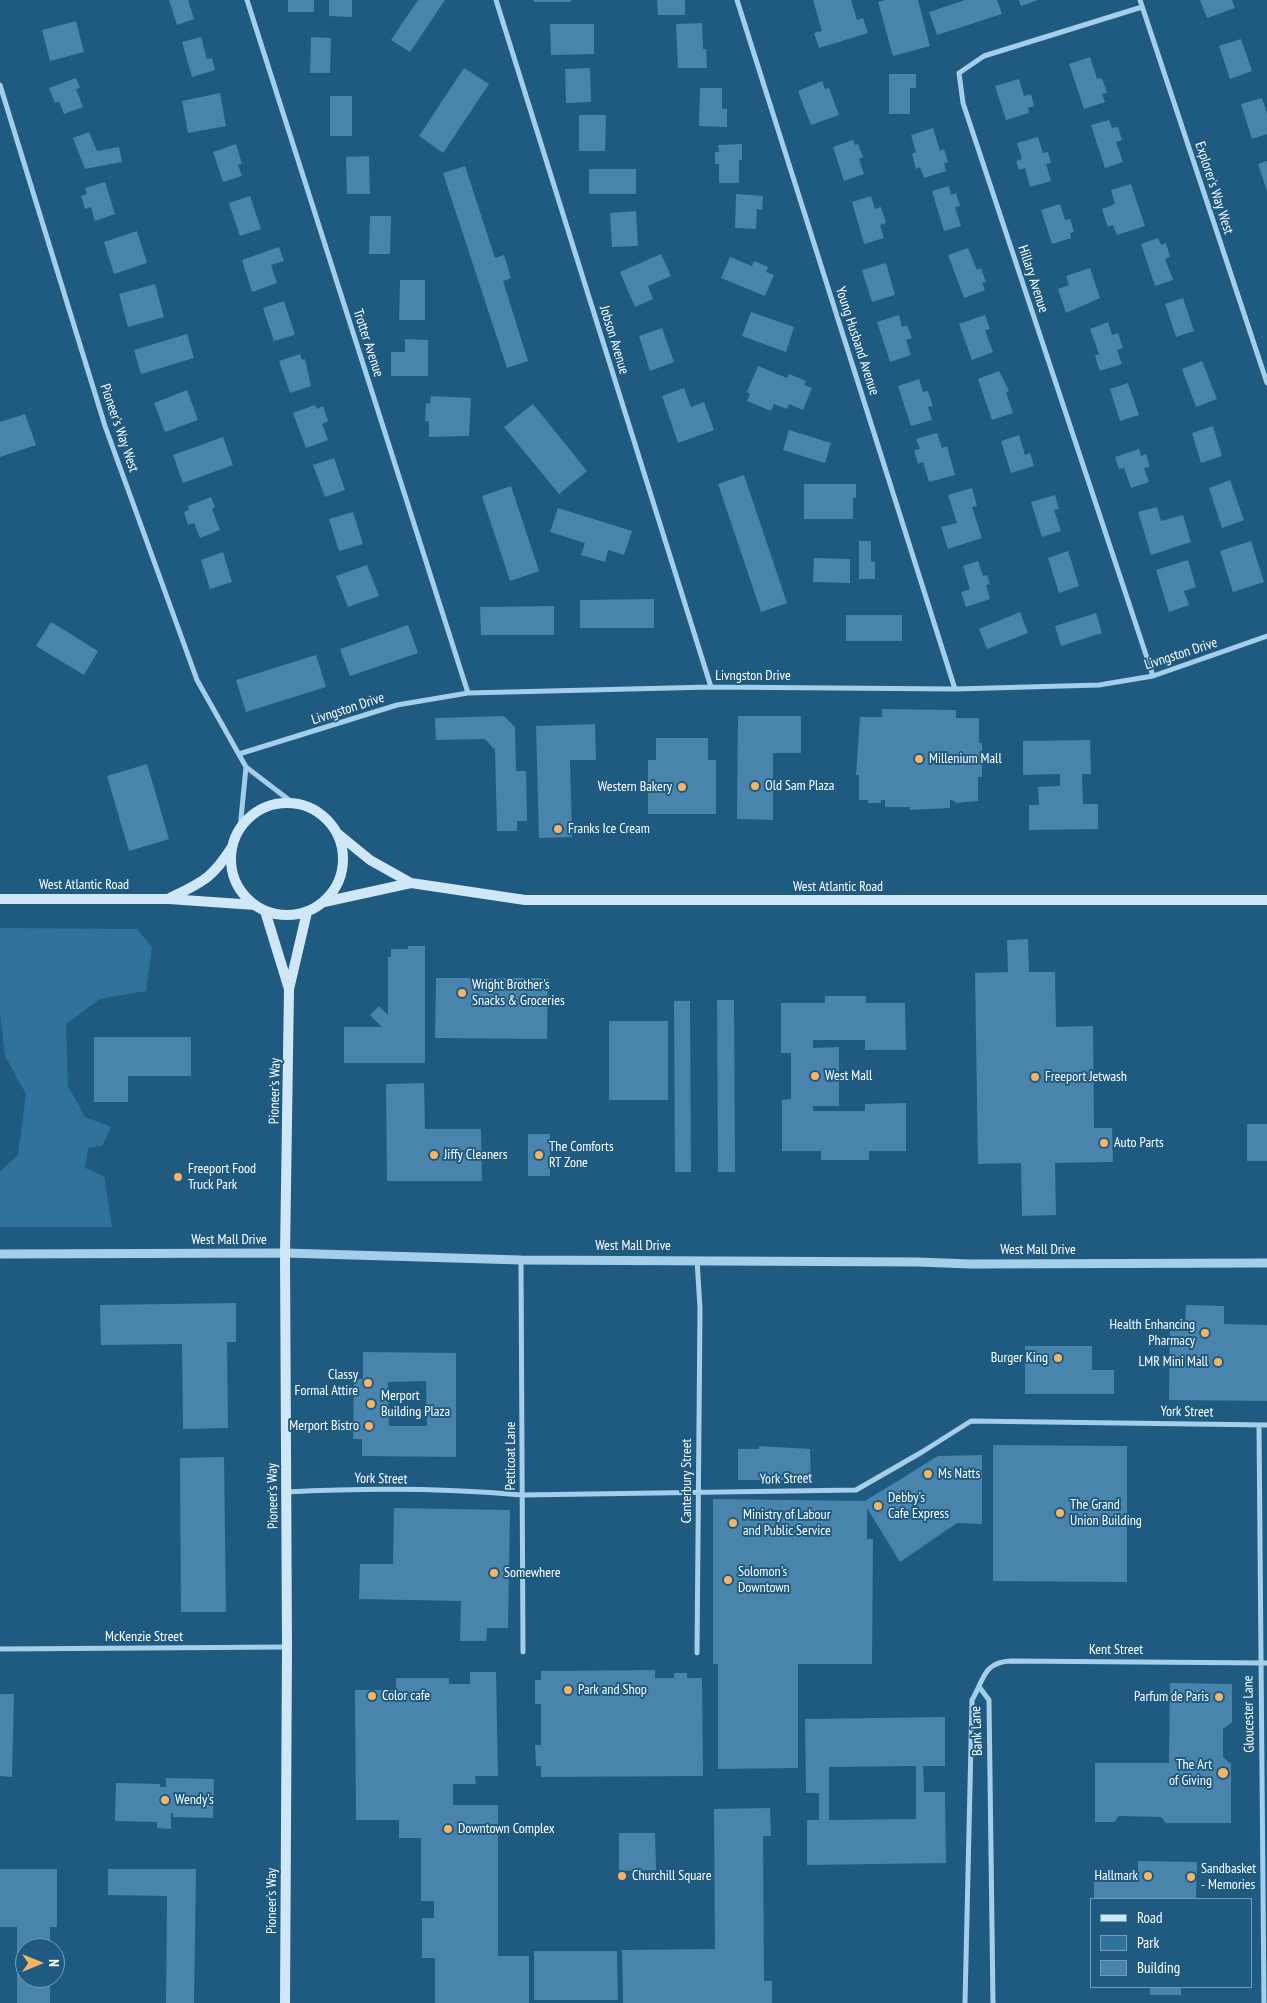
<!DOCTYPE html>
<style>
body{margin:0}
#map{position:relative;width:1267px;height:2003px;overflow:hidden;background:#1f5a81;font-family:"PT Sans Narrow",sans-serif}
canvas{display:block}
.legend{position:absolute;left:1090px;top:1898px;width:162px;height:90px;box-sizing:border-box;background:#1f5a81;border:1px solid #799cb3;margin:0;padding:6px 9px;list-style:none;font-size:15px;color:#fff}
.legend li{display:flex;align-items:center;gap:10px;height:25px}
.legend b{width:25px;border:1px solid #799cb3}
.north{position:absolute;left:15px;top:1938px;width:50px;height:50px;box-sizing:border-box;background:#1f5a81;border:1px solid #799cb3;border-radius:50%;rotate:90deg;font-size:14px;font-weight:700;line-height:20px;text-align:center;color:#fff}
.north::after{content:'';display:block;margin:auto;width:18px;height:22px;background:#f6b565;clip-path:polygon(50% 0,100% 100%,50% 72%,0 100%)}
</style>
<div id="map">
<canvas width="1267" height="2003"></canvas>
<ul class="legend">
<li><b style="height:6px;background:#d0e7f7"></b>Road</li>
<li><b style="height:14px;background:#2f739d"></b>Park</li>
<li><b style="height:14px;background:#4884ab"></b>Building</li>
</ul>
<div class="north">N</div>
</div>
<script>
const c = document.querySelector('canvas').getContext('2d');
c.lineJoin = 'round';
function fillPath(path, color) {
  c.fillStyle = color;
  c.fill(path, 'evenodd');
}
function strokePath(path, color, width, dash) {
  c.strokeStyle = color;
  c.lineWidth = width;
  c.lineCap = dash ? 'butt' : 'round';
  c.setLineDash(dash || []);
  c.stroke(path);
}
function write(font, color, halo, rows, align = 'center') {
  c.font = font + ' "PT Sans Narrow",sans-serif';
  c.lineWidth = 4;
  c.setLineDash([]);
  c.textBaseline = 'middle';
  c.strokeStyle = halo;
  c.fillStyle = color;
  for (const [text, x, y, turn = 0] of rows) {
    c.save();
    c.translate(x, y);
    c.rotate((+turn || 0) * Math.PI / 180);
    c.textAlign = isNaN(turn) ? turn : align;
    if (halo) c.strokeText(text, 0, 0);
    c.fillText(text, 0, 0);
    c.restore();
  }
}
fillPath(new Path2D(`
 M0,928L137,929L152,947L146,991L100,999L66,1024L68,1086L85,1117L111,1127L102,1146L88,1148L85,1168L104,1176L112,1227H0V1172L18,1155L26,1094L5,1056L0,1013Z`), '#2f739d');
fillPath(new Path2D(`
 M169,0H188L194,19L177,25Z
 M288,0H314V12H288Z
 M329,0H352V17L329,16Z
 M418,0H445L410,52L391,40Z
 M534,0H571V2H534Z
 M657,0H685V15H658Z
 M813,0H851L857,20L863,18L868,33L819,48L814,33L822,31Z
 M885,0H918L930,46L893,56L878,2Z
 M965,0H997L1002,14L937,35L929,12Z
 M1019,0H1038L1021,6Z
 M1200,0H1232L1235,8L1207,18Z
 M76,21L84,52L50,61L42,30Z
 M702,23L703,49H706L707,68H678L676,24Z
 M550,24H594V54L551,55Z
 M201,37L207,59L212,58L215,70L192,77L182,42Z
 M311,37L331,38L330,73H310Z
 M1241,39L1252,71L1230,79L1219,46Z
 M1090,57L1097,79L1102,78L1107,93L1102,94L1105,102L1084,109L1069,64Z
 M464,68L489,84L443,153L419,136Z
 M590,68L591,102L566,103L565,69Z
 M889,74H916V88H910V114H889Z
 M76,78L80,88L76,89L83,107L64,114L59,101L55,103L49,88Z
 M1019,79L1024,96L1031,94L1034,106L1028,108L1029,113L1006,120L995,86Z
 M822,81L825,89L829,88L839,115L811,125L798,91Z
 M700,88H722V109H727V127L699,126Z
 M220,93L226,126L188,133L182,101Z
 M330,96H352V136H330Z
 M1262,98L1267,113V134L1252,139L1241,104Z
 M579,115H606L605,151H579Z
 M1109,120L1112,128L1118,127L1122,140L1116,142L1123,162L1105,168L1091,125Z
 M933,128L940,151L944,149L948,162L944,163L946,171L924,178L920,167L916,169L912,154L916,152L911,135Z
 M89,132L97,151L119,147L122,162L85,169L73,138Z
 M1038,137L1043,153L1048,152L1051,163L1046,164L1051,181L1030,187L1025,168L1019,170L1016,161L1022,159L1017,143Z
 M853,140L855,145L858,144L863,157L859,159L864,174L844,181L833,147Z
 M236,144L242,164L238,165L242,176L223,182L213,152Z
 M742,144V160H739V183H719V164H715V152H719L718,145Z
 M369,156L370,194H347L346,157Z
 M1267,161V191L1258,164Z
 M465,166L495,258L504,255L511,278L503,281L528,361L507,368L443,173Z
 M589,169H636V194H589Z
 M105,182L115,214L95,221L91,207L85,209L81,196L87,194L85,188Z
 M1131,184L1145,226L1117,235L1113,225L1108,227L1102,209L1115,204L1111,190Z
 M949,186L951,195L956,193L960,206L955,207L961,226L944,231L932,191Z
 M736,194L763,196L762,210L757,209L756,229L735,228Z
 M250,196L261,229L240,236L229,203Z
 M871,196L875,209L881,207L886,223L880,225L884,238L864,244L852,202Z
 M1060,204L1065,220L1070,219L1074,232L1070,233L1071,238L1052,244L1041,210Z
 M636,211L638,246L612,247L610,213Z
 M370,216H391L390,254H369Z
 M137,231L147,263L114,274L104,242Z
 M1158,238L1161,245L1166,243L1170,257L1165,259L1173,280L1155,286L1141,244Z
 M279,247L284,261L271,265L277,283L252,292L242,260Z
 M968,248L977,270L981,268L986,282L982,283L985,290L964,298L948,255Z
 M661,254L671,276L648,286L653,299L635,307L620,272Z
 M730,257L752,266L754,261L768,267L766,272L774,275L765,296L721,278Z
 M886,263L895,295L872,302L862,270Z
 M1090,268L1100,298L1066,313L1058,289L1069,285L1066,276Z
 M400,280H425V320H399Z
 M155,284L164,317L128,327L119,294Z
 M1183,298L1194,331L1176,337L1165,304Z
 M284,301L295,335L274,341L263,308Z
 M751,312L794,327L786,352L742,336Z
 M899,315L902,327L907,325L912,338L906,340L911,355L890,362L877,322Z
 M985,315L990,329L985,330L993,352L972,360L959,324Z
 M1108,322L1112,335L1118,333L1123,348L1117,350L1122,364L1100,371L1095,356L1099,354L1090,329Z
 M662,328L674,362L650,371L639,336Z
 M187,334L194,358L141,374L134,350Z
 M405,339L428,340V376H391V352H405Z
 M300,354L302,360L305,359L311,386L290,393L279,361Z
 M1202,361L1217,399L1196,407L1182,369Z
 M758,366L787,378L789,374L806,381L804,385L812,388L803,410L789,404L787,409L774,404L771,411L747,401L750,394L747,392Z
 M999,371L1009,391L1006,392L1013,413L992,420L978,379Z
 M919,379L923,392L928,391L933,406L928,407L932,420L911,426L898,386Z
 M1128,383L1139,415L1120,421L1110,389Z
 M684,388L691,407L704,402L714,430L678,443L662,396Z
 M187,390L198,420L165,432L154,403Z
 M431,396L471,398L469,436L429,437V422L425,421L426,403L430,404Z
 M533,404L587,471L559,494L504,427Z
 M315,405L317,409L323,406L328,421L322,424L328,440L306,448L293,413Z
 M25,414L36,445L0,457V422Z
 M1213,426L1222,456L1201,463L1192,433Z
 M789,430L831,443L825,463L783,450Z
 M937,433L942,448L947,446L955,475L929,482L923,462L918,464L914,450L920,449L916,439Z
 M1019,435L1025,455L1030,453L1034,466L1011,473L1001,441Z
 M223,437L233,465L183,483L173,455Z
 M1139,449L1141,456L1146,454L1150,467L1144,468L1149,482L1131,488L1124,468L1119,469L1115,457Z
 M334,458L345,490L325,497L313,465Z
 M744,475L787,603L761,612L718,484Z
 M1230,480L1244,520L1222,528L1209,488Z
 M804,484H856V498H853V519H804Z
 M511,486L539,571L510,581L482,496Z
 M972,488L977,506L972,507L982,538L948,549L941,527L957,523L948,495Z
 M1055,495L1059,509L1054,510L1061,531L1042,537L1031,502Z
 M211,497L215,507L212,509L220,530L200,538L194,523L188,525L184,512L189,510L188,506Z
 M1157,507L1161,521L1183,515L1191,542L1151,555L1138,512Z
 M558,508L632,531L624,555L608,550L605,562L581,555L585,543L550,532Z
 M353,512L363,544L339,551L329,519Z
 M859,541H871V562H875V579H859Z
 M1251,541L1264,582L1233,592L1220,551Z
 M1068,551L1079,586L1059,593L1048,558Z
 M223,552L232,582L210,589L201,560Z
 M814,558L850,559V583L813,582Z
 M1188,560L1196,587L1184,591L1189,605L1169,612L1156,570Z
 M978,561L983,576L987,575L990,584L986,585L990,599L966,607L961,592L970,589L963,566Z
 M367,565L379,596L348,607L336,576Z
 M654,599V628H580V600Z
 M554,606V635H481L480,607Z
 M1020,612L1028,633L987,649L979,629Z
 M1096,613L1102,633L1061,646L1055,626Z
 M846,615H902V641H846Z
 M51,622L98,651L84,675L36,646Z
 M408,625L418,653L350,676L340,649Z
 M316,655L326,687L246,712L236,680Z
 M882,709L956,710V718H979V743H982V777H978V801L955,803V801L950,800V808L910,810V807H885V800H881V803H868V800H859V775H856L860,717H882Z
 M504,716L515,727L516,771H526L527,821H517V831H497L495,750L485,739L436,740L435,718Z
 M738,716H801V753H773V820L737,819Z
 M595,724L596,760H570L572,837L539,838L536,726Z
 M656,738H708V760H716V814H648V760H656Z
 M1090,740L1091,774H1082L1083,804H1098V829L1029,830V805H1039L1038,787L1060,786V774L1023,775V741Z
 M147,764L169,839L129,851L107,776Z
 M1028,939L1029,972H1055L1056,1027L1093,1026L1094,1128H1112L1113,1162L1055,1163L1056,1215L1022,1216L1021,1163L978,1164L975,973L1008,972L1007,940Z
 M408,946H425V1063H344V1027H382L370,1015L379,1006L388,1015V957H391V949H408Z
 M436,978H548L547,1039L435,1038Z
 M825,996H866V1003H905L906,1050H865V1040H813V1048L839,1047V1106H813V1111H865V1104L906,1103V1151H869V1160H821V1151H782V1100L791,1099V1053H781V1003H825Z
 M717,1000H734L735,1172H718Z
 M674,1001H690L691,1172H675Z
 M609,1021H668V1100H609Z
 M94,1037H191V1076H128V1102H94Z
 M424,1083L425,1129H481L482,1181H387L386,1084Z
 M1247,1124H1267V1161H1247Z
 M528,1134H550V1176H528Z
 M236,1303V1342H227L228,1428L183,1429L182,1344L101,1345L100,1305Z
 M1186,1305L1224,1306V1324L1267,1325V1401L1169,1400L1170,1324H1185Z
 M1025,1346H1092V1370H1114V1394H1025Z
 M363,1352L456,1353V1457L362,1456V1439H353L354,1379H363ZM426,1381L427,1426H389L388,1382Z
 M993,1445L1127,1446V1582L993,1581Z
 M759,1446L810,1449L811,1480H738V1449H759Z
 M982,1455V1524L957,1523L900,1562L867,1508V1539H873L872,1664H798V1768L718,1769V1664H713V1499L865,1501L938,1456Z
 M224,1457L226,1612H181L180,1458Z
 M394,1508L510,1510L508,1628H487L486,1641H460L461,1601L359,1599L360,1564H393Z
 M655,1670V1678H674V1673H687V1678H702L703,1776L541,1777V1766H536L535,1745H541V1704H535V1680H541V1671Z
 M470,1672H496L498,1776H475L476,1784H453V1805H498V1956H529V2003H435V1958H422V1918H434V1901H421V1838H399V1820H356L355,1690H396V1678H449V1684H470Z
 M1170,1683L1232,1684V1722L1223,1729V1757L1231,1764V1823H1166L1161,1817L1119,1816L1114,1822H1095V1763H1169Z
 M0,1694H14L12,1777L0,1776Z
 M945,1717V1766H923L924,1792H945L946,1863L807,1865V1820H819V1793H806L805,1719ZM916,1766V1819L829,1820V1767Z
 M166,1778L214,1779L213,1818L173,1817V1813H171V1829L157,1828V1822L115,1821L116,1783L160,1784V1787H166Z
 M770,1808L771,1836H763L764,1981H772V2003H623L622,1950L715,1949L714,1809Z
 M619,1833H655L656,1870L619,1871Z
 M1138,1861L1197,1862L1196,1899H1094V1876L1138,1877Z
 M0,1869H57V1927H50V1948H25V1978H50V2003H17V1927H0Z
 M108,1869H196L194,2003H166L167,1896L108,1895Z
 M534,1951H617L618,2000H534Z
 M1150,1987H1181V1995H1150Z`), '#4884ab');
strokePath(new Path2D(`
 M247,0L468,693
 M496,0L711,687
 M737,0L955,689
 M1140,0L1267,383
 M1142,7L984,56L959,73L963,103L1153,676
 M0,85L105,426L197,680L246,767L293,803
 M239,754L397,705L468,693L711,687L955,689L1099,685L1153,676L1267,636
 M240,829L246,767
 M521,1260L523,1652
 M697,1260L700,1308L697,1653
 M1259,1425L1264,2003
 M286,1492C364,1488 444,1488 522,1495L856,1490L922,1452L971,1421L1267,1425
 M0,1649L287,1647
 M980,1688L989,1700L993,2003
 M965,2003L972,1700C984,1680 983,1662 1011,1661L1267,1663`), '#a5cee8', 5);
strokePath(new Path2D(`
 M0,1254L285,1253L521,1260L918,1262L970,1264L1267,1263`), '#a5cee8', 9);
strokePath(new Path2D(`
 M231 859a56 56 0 1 1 112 0a56 56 0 1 1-112 0Z
 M337,833L370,860L411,883L525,900H1267
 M170,898C202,882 212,879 232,847
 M0,899H169L255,905
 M324,902L411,883
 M265,911L289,989
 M285,2003L287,1647L285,1253L289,989L307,912`), '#d0e7f7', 10);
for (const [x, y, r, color] of [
 [919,759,5,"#f6b565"],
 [755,786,5,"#f6b565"],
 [682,787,5,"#f6b565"],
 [558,829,5,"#f6b565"],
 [462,993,5,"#f6b565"],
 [815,1076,5,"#f6b565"],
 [1035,1077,5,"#f6b565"],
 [1104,1143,5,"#f6b565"],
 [434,1155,5,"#f6b565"],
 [539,1155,5,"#f6b565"],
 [178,1177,5,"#f6b565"],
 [1205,1333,5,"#f6b565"],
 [1058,1358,5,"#f6b565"],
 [1218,1362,5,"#f6b565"],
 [368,1383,5,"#f6b565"],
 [371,1404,5,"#f6b565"],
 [369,1426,5,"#f6b565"],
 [928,1474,5,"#f6b565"],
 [878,1506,5,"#f6b565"],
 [1060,1513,5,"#f6b565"],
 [733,1523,5,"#f6b565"],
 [494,1573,5,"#f6b565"],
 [728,1580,5,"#f6b565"],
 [568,1690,5,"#f6b565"],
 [372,1696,5,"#f6b565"],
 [1219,1697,5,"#f6b565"],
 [1223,1773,6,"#f6b565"],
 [165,1800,5,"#f6b565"],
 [448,1829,5,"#f6b565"],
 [622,1876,5,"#f6b565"],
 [1148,1876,5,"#f6b565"],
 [1191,1877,5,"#f6b565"]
]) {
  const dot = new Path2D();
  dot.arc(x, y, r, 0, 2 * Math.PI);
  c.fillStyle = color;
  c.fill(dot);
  strokePath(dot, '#1f5a81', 2);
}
write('14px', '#fff', '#1f5a81', [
 ["Explorer's Way West",1214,188,72],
 ["Hillary Avenue",1033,279,72],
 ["Jobson Avenue",614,340,73],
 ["Young Husband Avenue",857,341,72],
 ["Trotter Avenue",368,343,72],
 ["Pioneer's Way West",119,428,71],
 ["Livngston Drive",1181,654,-18],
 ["Livngston Drive",753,676],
 ["Livngston Drive",348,709,-18],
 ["West Atlantic Road",84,885],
 ["West Atlantic Road",838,887],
 ["Pioneer's Way",275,1091,-89],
 ["West Mall Drive",229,1240],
 ["West Mall Drive",633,1246],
 ["West Mall Drive",1038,1250],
 ["York Street",1187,1412,1],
 ["Petticoat Lane",511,1456,-90],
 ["York Street",381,1479,1],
 ["York Street",786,1479,-1],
 ["Canterbury Street",687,1481,-90],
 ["Pioneer's Way",273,1496,-91],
 ["McKenzie Street",144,1637],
 ["Kent Street",1116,1650],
 ["Gloucester Lane",1249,1714,-91],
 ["Bank Lane",977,1731,-92],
 ["Pioneer's Way",272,1901,-90]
]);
write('14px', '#fff', '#1f5a81', [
 ["Millenium Mall",929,759],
 ["Old Sam Plaza",765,786],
 ["Western Bakery",672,787,"right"],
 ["Franks Ice Cream",568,829],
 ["Wright Brother's",472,985],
 ["Snacks & Groceries",472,1001],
 ["West Mall",825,1076],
 ["Freeport Jetwash",1045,1077],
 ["Auto Parts",1114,1143],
 ["The Comforts",549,1147],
 ["RT Zone",549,1163],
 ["Jiffy Cleaners",444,1155],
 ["Freeport Food",188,1169],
 ["Truck Park",188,1185],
 ["Health Enhancing",1195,1325,"right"],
 ["Pharmacy",1195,1341,"right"],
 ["Burger King",1048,1358,"right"],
 ["LMR Mini Mall",1208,1362,"right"],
 ["Classy",358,1375,"right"],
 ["Formal Attire",358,1391,"right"],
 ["Merport",381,1396],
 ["Building Plaza",381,1412],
 ["Merport Bistro",359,1426,"right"],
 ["Ms Natts",938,1474],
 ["Debby's",888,1498],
 ["Cafe Express",888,1514],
 ["The Grand",1070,1505],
 ["Union Building",1070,1521],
 ["Ministry of Labour",743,1515],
 ["and Public Service",743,1531],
 ["Solomon's",738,1572],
 ["Downtown",738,1588],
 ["Somewhere",504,1573],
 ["Park and Shop",578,1690],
 ["Color cafe",382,1696],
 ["Parfum de Paris",1209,1697,"right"],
 ["The Art",1212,1765,"right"],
 ["of Giving",1212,1781,"right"],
 ["Wendy's",175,1800],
 ["Downtown Complex",458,1829],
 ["Sandbasket",1201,1869],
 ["- Memories",1201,1885],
 ["Churchill Square",632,1876],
 ["Hallmark",1138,1876,"right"]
], 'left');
</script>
